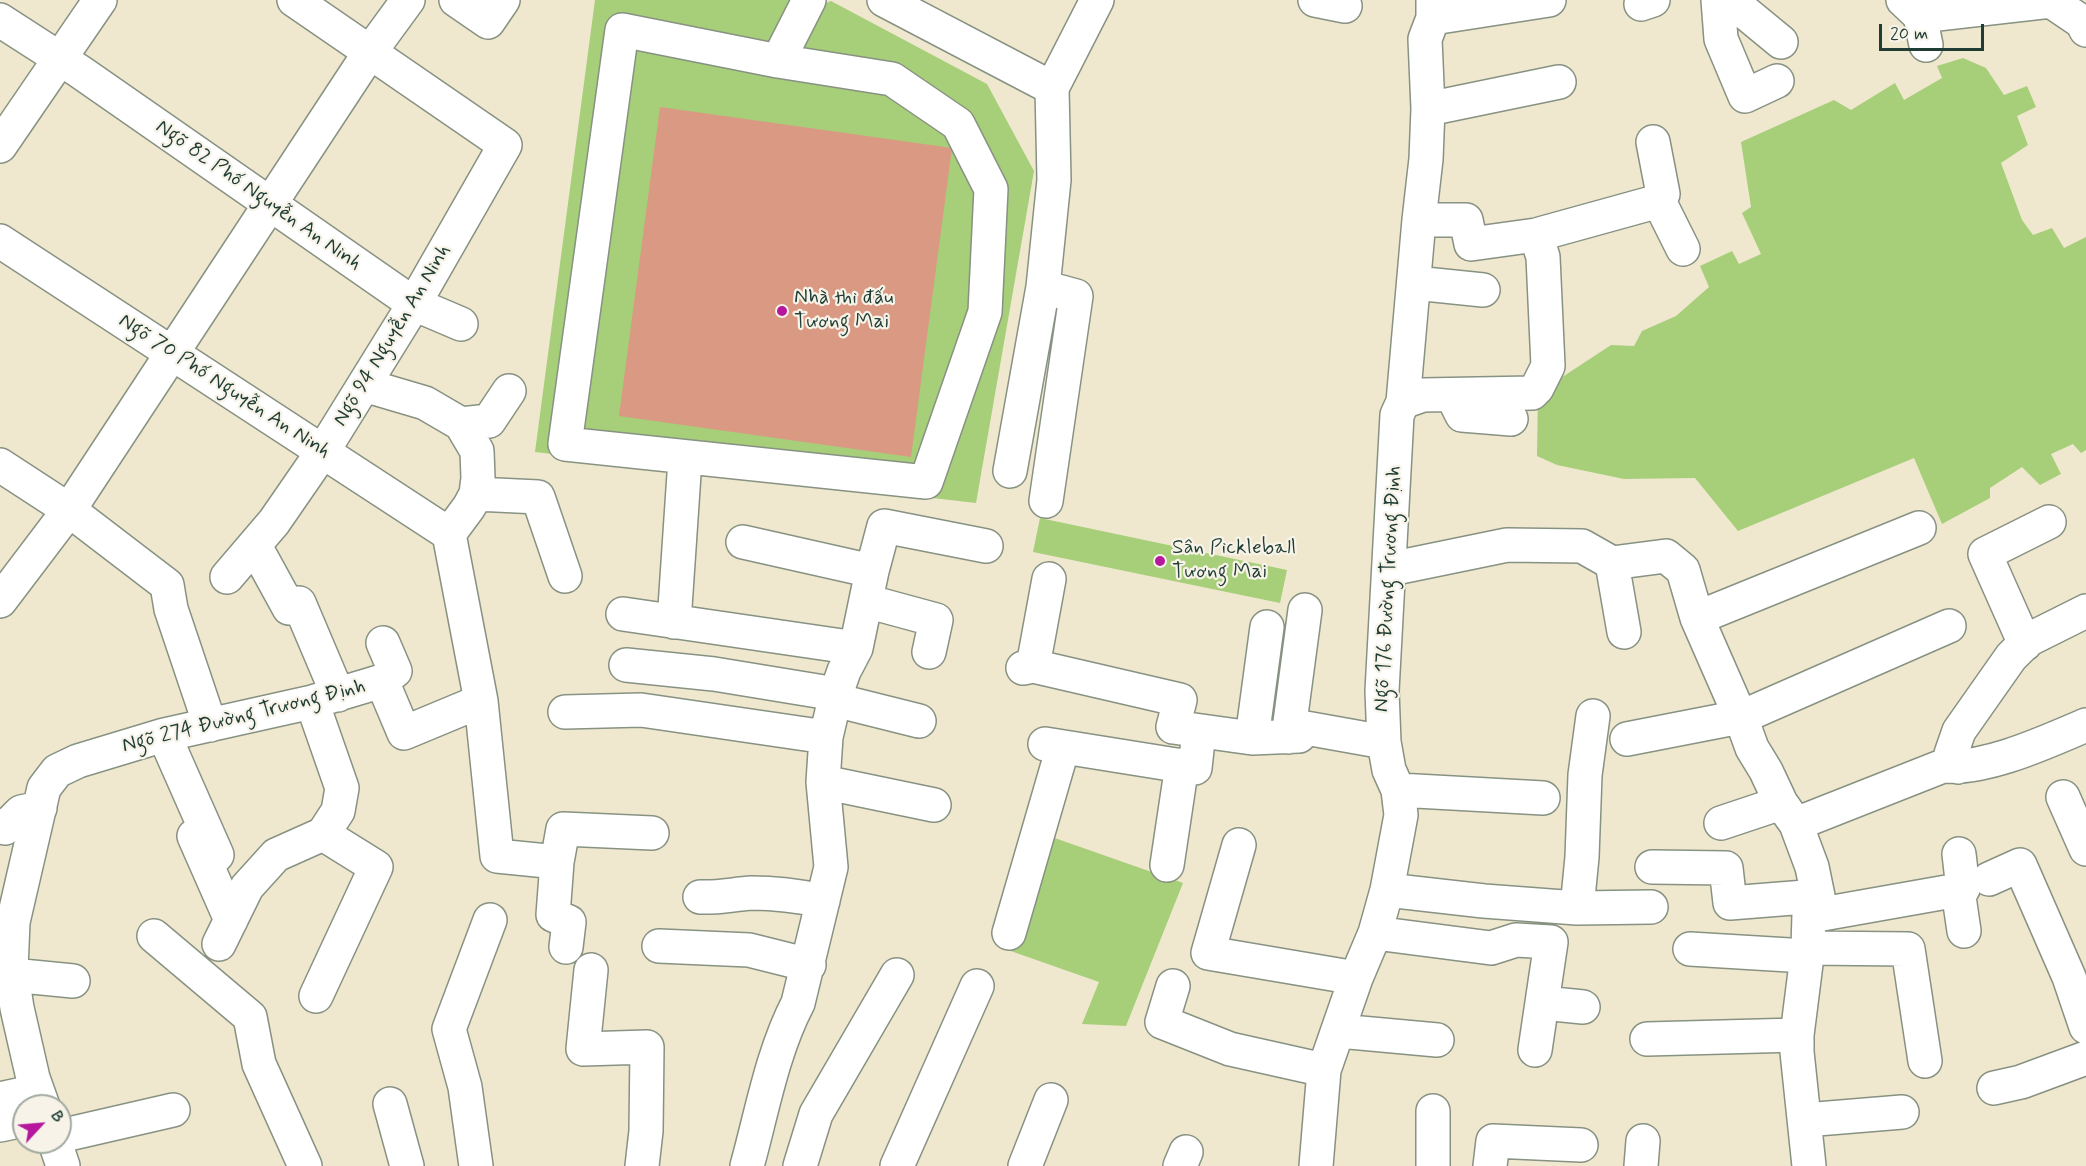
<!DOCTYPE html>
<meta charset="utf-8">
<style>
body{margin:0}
#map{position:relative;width:2086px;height:1166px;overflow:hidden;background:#efe8cf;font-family:Mynerve,sans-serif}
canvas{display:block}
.north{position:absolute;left:12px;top:1094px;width:60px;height:60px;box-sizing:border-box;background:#f7f3e8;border:2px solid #a1aaa0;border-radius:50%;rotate:64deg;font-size:16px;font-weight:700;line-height:24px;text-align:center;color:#1f3d34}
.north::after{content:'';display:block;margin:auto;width:21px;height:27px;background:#b5179e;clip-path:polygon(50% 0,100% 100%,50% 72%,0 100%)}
.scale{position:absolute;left:1879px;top:24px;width:105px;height:27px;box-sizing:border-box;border:3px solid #1f3d34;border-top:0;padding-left:8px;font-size:18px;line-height:21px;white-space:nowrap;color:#1f3d34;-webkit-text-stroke:4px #f7f3e8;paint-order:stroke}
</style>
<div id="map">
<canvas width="2086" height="1166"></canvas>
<div class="north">B</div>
<div class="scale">20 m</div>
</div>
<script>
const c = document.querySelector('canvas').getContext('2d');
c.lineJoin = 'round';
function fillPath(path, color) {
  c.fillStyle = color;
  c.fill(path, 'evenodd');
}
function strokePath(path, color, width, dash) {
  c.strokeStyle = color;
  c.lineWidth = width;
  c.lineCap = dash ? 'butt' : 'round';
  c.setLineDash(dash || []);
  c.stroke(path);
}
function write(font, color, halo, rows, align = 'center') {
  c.font = font + ' Mynerve,sans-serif';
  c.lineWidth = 4.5;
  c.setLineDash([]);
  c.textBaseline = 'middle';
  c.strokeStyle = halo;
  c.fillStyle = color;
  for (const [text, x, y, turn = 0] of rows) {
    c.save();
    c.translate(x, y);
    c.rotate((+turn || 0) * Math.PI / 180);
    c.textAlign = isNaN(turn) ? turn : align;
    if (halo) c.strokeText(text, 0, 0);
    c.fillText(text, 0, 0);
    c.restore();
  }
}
fillPath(new Path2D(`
 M595,0H810L821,5L831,1L987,84L1034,171L976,503L535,452Z
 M1963,58L1986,68L2004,95L2027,86L2036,107L2017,116L2028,145L2001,163L2022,220L2033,235L2052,228L2064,248L2086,237V450L2081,453L2073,444L2051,454L2061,474L2040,485L2022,467L1990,488V498L1942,524L1914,458L1738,531L1695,478L1624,479L1557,465L1537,456L1538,393L1611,345L1634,346L1642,331L1676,316L1709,287L1700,266L1732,251L1739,264L1761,254L1742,213L1751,207L1741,142L1834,100L1851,110L1895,83L1904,100L1942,78L1937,66Z
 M1040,518L1287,570L1280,603L1033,552Z
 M1049,836L1183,883L1126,1026L1082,1024L1099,982L1005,949Z`), '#a7ce79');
fillPath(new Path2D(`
 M660,107L952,148L911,457L619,416Z`), '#da9982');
const minor = new Path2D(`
 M456,0L488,22L503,0
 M884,0L1052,88
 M1315,0L1345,6
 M1718,0L1721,39L1745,96L1777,81
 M1730,0L1781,42
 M1903,0L1920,16L2051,1L2082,22L2086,30
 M1641,4L1653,0
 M1920,16L1926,45
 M1433,18L1549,0
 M0,20L79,71L414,304L461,324
 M622,30L778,61L892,79L958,124L991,189L985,312L926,482L565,444Z
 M778,61L809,0
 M1428,109L1559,82
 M1653,142L1663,194L1659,201L1683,249
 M0,146L100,0
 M1419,220H1466L1471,244L1536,235L1659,201
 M0,241L449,534
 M1415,283L1483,290
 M1043,287L1076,296L1046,501
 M364,385L425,403L461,424L477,451L478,478L476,494L469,507L449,534
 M1403,402L1423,395L1532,393L1537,388L1548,366L1543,257L1536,235
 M1456,403L1462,415L1511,419
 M461,424L489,421L509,391
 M0,465L69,510L167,585L171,609L210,725
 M1010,471L1043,287L1054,180L1052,88L1097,0
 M476,494L538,497L565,576
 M743,542L872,571
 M255,546L289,608L299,603L338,695
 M1612,563L1624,632
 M1390,569L1507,545L1582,546L1612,563L1666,556L1683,570L1697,618L1743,723L1752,748L1766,771L1781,803L1796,824L1812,867L1818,896L1809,914L1808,948L1797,1035V1052L1809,1166
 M227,577L274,522L323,451L414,304L505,145L294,0
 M0,601L69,510L370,52L408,0
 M866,601L936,620L929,652
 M623,614L856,648
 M1697,618L1919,528
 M674,622L684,474
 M2025,644L1985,554L2049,522
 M626,665L714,674L836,694
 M1033,666L1049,579
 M1023,668L1033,666L1180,700L1173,727L1252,738L1299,736L1300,727L1384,742
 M382,681L395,671L383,643
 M835,700L919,721
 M481,701L497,856L557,862L563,829L652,833
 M565,712L641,710L826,737
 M164,735L217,855
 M1288,737L1305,610
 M1252,738L1267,627
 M1627,739L1740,717L1753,712L1949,626
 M1045,744L1195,768L1199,731
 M1958,767L1951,754L1959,731L2011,657L2028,640L2086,611
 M823,782L934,805
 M1398,790L1543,798
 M2063,797L2086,849
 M1721,823L1781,803
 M1796,824L1943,766C1986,770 2046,742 2086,725
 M0,826L5,828L21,812L40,808
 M194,836L231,920
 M1239,845L1208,953L1356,978
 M1959,854L1963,889L1958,890L1964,931
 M557,862L553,915L569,922L566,947
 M1167,865L1182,765
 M1652,867L1726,868L1730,903L1818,896
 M1989,879L2020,865L2069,977L2086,1027
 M1387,890L1484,901L1577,908L1651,907
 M700,897C718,898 734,894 752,893C776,893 799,896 823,901
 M1577,908L1582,857L1585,775L1593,716
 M1811,916L1958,890
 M1009,933L1063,747
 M1375,933L1491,948L1516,940L1551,942L1535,1050
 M154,936L250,1017L259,1064L305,1166
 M219,944L247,887L276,855L323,834L338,811L342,788L312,702
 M659,946L749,950L809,965
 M1808,948L1908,949L1925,1061
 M1690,949L1806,956
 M591,970L583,1049L647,1047L646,1131L642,1166
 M12,975L73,981
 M1173,986L1162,1022L1230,1049L1324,1070
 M316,996L376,867L323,834
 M1543,1003L1583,1007
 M1339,1031L1437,1040
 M1647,1039L1797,1035
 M1994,1088L2021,1082L2086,1058
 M0,1099L37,1091
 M390,1104L407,1166
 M43,1106L33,1078L17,1008L11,969L13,922L44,788L57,771L78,761L164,735L312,702L382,681L404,733L481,701L449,534
 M1805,1120L1902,1112
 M0,1125L24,1120
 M60,1136L173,1110
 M55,1142L63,1166
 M476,1166L465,1087L449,1029L490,920
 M747,1166C762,1112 772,1053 798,1003L831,867L823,782L826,737L836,694L844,671L856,648L872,571L884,526L986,546
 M800,1166L816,1114L897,975
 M897,1166L977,986
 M1025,1166L1051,1100
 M1180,1166L1186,1152
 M1316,1166L1324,1070L1356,978L1375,933L1387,890L1401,815L1398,790L1389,770L1384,742L1382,691L1397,415L1403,402L1419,220L1426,159L1428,109L1425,39L1433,18V0
 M1433,1166V1111
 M1490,1166L1493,1141L1581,1145
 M1641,1166L1643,1141`);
strokePath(minor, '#879282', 36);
strokePath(minor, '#fff', 33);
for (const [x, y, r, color] of [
 [782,311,6,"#b5179e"],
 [1160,561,6,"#b5179e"]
]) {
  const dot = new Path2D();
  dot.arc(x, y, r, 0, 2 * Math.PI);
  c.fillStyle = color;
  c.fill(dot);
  strokePath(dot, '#f7f3e8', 2);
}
write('21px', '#1f3d34', '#f7f3e8', [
 ["Ngõ 82 Phố Nguyễn An Ninh",258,196,35],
 ["Ngõ 94 Nguyễn An Ninh",393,336,-59],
 ["Ngõ 70 Phố Nguyễn An Ninh",224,387,33],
 ["Ngõ 176 Đường Trương Định",1389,589,-87],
 ["Ngõ 274 Đường Trương Định",244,717,-14]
]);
write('21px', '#1f3d34', '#f7f3e8', [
 ["Nhà thi đấu",794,299],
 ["Tương Mai",794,323],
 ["Sân Pickleball",1172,549],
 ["Tương Mai",1172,573]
], 'left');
</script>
